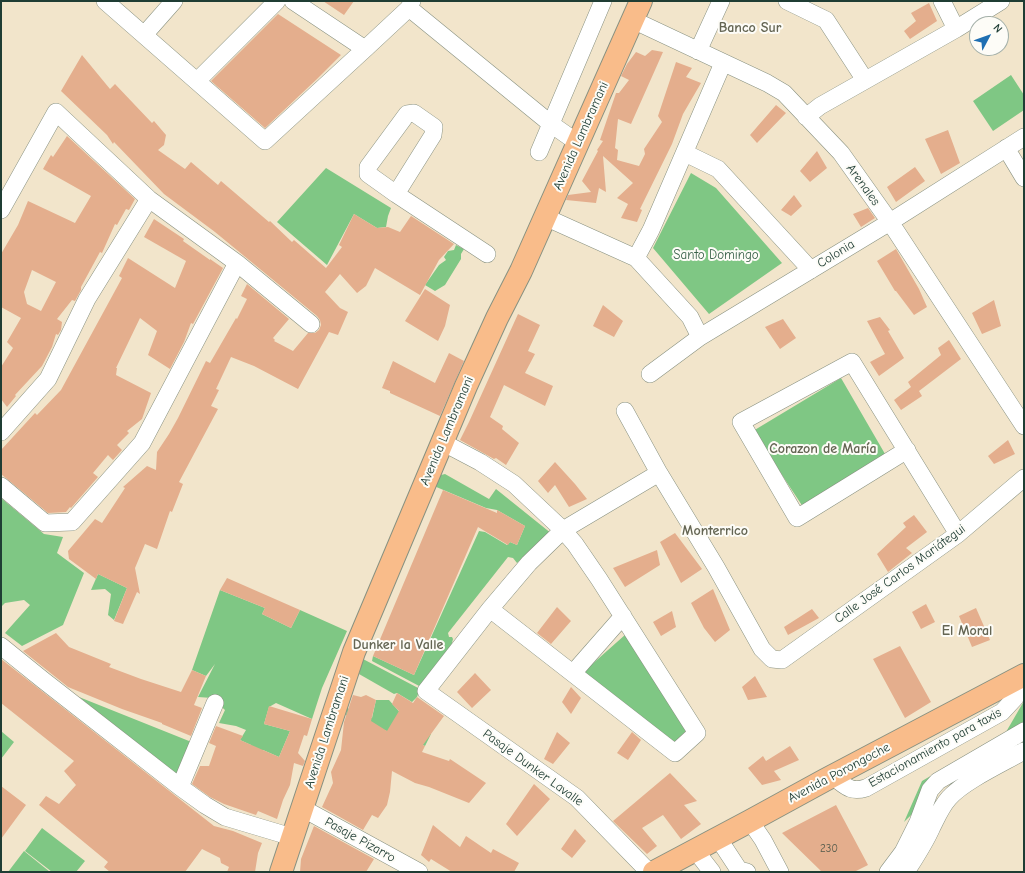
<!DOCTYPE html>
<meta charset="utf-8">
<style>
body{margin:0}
#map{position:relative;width:1025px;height:873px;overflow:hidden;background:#f2e5cb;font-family:"Comic Neue",sans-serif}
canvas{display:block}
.frame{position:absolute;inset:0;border:2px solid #1f3d34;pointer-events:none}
.north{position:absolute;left:969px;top:16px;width:40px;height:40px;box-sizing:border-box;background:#fdfcf7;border:1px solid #a4b0a9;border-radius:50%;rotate:49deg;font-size:11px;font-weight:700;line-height:16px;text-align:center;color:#1f3d34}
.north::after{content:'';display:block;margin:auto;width:14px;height:18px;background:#1f6fb2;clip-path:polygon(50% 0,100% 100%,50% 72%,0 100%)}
</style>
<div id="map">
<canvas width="1025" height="873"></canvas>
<div class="frame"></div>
<div class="north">N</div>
</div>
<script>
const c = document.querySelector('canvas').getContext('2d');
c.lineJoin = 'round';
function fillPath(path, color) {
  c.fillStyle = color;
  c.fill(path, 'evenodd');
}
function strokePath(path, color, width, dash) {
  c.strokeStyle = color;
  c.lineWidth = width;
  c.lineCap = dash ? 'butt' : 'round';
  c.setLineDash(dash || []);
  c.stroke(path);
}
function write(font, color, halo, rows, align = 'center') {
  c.font = font + ' "Comic Neue",sans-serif';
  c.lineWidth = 4;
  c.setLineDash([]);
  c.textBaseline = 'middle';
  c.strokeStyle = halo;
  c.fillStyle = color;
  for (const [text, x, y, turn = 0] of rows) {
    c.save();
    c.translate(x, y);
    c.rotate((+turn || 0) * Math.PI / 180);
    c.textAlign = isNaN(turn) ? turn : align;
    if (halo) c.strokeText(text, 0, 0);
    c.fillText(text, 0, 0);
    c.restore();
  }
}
fillPath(new Path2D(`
 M1011,75L1024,95V110L993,131L973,101Z
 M326,168L391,208L388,216L386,227L377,228L354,214L327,265L277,222Z
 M691,173L716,188L782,263L709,314L653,248Z
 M456,245L464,249L461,254V259L445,285L435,291L425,285L439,265L446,260L444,257L448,251L454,250Z
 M841,378L892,466L809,516L753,431Z
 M445,474L489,499L496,489L552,534L536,546L517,563L513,558L508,557L448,633L449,637H452L453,639L451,647L421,687L372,661L373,656L414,675L479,531L485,532L507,545L510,542L517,545L525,526L497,510L486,508L434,486L437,476Z
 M1,498L44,534L63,537L57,553L84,573L63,625L22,646L5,633L30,605L24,600L5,603L1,607Z
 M98,574L127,588L114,620L108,615L111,594L105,589L91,590Z
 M220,590L265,608L262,614L291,628L300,610L347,631L322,688L312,719L276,703L269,707L264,724L290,731L279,757L263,750L249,752L251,745L240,740L246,730L236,726L219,723L225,710L212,698L198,697L215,664L206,676L192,670Z
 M626,634L689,727L672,748L580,675Z
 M363,659L420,689L417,697L412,702L397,693L394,694L359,674Z
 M79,697L194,743L181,779Z
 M376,700H389L403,716L431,734L425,746L346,715L347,708L372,718Z
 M1024,701V735L955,772L904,822L922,781L1006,732Z
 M1,731L14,742L1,759Z
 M42,828L85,861L76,872H52L25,851Z
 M24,851L50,872H8Z`), '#7fc784');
fillPath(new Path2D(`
 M323,1H354L344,15Z
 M929,3L937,21L910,39L904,31L916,21L911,13Z
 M278,14L341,55L317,79L265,128L211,81Z
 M652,50L663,52L631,124L618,119L615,148L618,150L617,160L639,166L645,154L644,149L662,122L658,116L676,62L692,68L686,77L701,83L683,114L672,144L640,209L642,210L637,222L621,218L628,204L617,198L633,183L603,156L606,192L599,188L596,203L566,200L568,195L591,192L582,181L598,151L597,150L603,141L600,140L616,93H619L629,80L621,76L627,64L636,52L645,56Z
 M82,55L110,89L115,84L152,123L154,121L166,135L164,145L158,150L185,169L191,162L218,185L221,181L269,222L270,221L292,242L294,240L326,268L342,247L339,245L354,214L377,228L388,227L400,232L411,216L454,244L439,260L420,295L375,268L366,286L357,293L340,274L325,292L340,308L348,312L338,335L329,332L298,389L254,366L231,357L216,389L219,390L211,406L218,409L179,482L183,484L172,512L170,511L157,549L145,544L135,568L140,594L137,592L123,624L114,621L127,588L98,574L96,579L69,559L68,551L95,519L102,523L125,488L123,487L147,466L156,470L157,452L169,434L178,418L206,361L210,363L236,318L237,319L247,299L241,296L247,284L289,319L273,338L275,340L274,341L293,351L308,333H315L319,330L321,325L320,320L317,316L215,232L164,194L114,142L113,144L107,135L61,91Z
 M776,105L786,113L757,143L750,135Z
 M948,130L960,163L941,174L925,139Z
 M67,136L135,199L129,210L126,209L117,225L115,224L102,253L100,252L81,287V290L75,301L72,300L57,319L62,322L61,330L58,335L56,334L52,347L42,366L15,395L16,396L7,407L1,399V367L13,348L7,342L21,318L1,307V254L18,225L28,201L75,223L91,196L43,169L51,155L53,157ZM32,270L56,282L41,311L27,304L24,292Z
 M817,151L827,168L810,182L800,171Z
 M915,167L925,181L896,202L887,187Z
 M794,195L802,206L791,216L781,210Z
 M868,208L875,218L861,227L853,214Z
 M154,219L184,239L183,241L210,260V259L223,268L193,324L191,323L184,342L170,369L148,355L157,331L140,318L116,368H117L116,375L151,393L142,419L127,431L129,433L117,445L122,450L113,460L108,455L93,473L98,477L71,508L70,507L66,512L48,513L1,474V450L35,413L37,415L61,390L122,278L119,276L128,258L175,288L186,261L144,237Z
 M896,249L919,289L927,307L914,315L896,291H895L877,261Z
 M425,289L450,305L445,326L438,341L405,321Z
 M994,300L1001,326L982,334L972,313Z
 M603,305L623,321L614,337L593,326Z
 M518,314L540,325L528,351L535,354L525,373L553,386L545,406L504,385L490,417L503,426L502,429L519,443L506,465L496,458L494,459L460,440L469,422Z
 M880,317L890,330L888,331L904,358L879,376L870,362L885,354L867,321Z
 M783,319L796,338L780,349L765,327Z
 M949,340L961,359L919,391L922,396L901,410L894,400L911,387L908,382L941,355L938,348Z
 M449,353L464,361L440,416L390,393V391L382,388L393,361L435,383Z
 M1008,440L1015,454L994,464L988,456Z
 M555,462L575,484L587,499L569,507L555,485L548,493L538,481Z
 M443,490L497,513V510L525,526L517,545L510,542L508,545L478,527L414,675L373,656Z
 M914,515L927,532L906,548L912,553L888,572L877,554L906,527L903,523Z
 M675,533L702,569L681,583L660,542Z
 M657,550L660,565L625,587L613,568Z
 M227,578L300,610L291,628L262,614L265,608L220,590Z
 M713,589L730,630L715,642L704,628L691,603Z
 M926,604L935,622L921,629L912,612Z
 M557,607L571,621L551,644L537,633Z
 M976,608L990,640L972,647L959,616Z
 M812,609L819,618L788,635L784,627Z
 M672,611L676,627L661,636L653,622Z
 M56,633L69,647L111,664L109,667L141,679L181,692L192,670L206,676L194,705L202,708L191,736L162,724V723L122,709L68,687L23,651Z
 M900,646L931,702L905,718L873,659Z
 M1,659L214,826L233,831L262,843L258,853L255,872H227L229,867L221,863L220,858L202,849L185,872H110L104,867L108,862L39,805L46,796L59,804L76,785L64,771L74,761L1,703Z
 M475,673L491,690L472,708L457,692Z
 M755,676L767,697L748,700L742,687Z
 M571,687L581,698L571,714L562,702Z
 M397,693L413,703L417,697L444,716L423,745L425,746L422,752L449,761L450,759L486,783L469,803L429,787L415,783L392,771L390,792L387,805L378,818L372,815L363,830L322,807L333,783L331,772L341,750L344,722L353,695L361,697L366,695L376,700L371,721L387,731L399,711L392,704Z
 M269,706L312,719L307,736L304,735L298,753L305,761L303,766L294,763L290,785L283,800L277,819L258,811L256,815L224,804L210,797L192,784L200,766H209L216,746L209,743L216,726L243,736L240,740L279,757L290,731L264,724Z
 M557,732L570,743L553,764L544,759Z
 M632,732L641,740L628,760L617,753Z
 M790,746L799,760L774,771L781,780L762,785L748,768L763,756L766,761Z
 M670,773L697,801L684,805L701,824L681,839L663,815L642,828L657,846L647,854L613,821Z
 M534,784L550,799L517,836L506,824Z
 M1,786L26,805L1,839Z
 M836,805L868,865L854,872H822L782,833Z
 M433,825L460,847L466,836L491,853L493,849L519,863L514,872H452L431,859L429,862L421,855Z
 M314,826L374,859L366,872H300L301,859Z
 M575,829L586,841L572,858L561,849Z`), '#e4ae8d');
const minor = new Path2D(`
 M105,1L265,141L365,49
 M293,1L365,49L409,8L412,1
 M787,1L826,20L865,80
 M942,1L956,29
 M409,8L551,124L578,143
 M633,20L767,83L784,93L841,153L890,222L1024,426
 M144,35L174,1
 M698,51L721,1
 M197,81L277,1
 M806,117L820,106L956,29L1001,1
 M1006,148L1024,178
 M539,152L603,1
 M685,153L718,169L811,270
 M396,194L433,135L434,127L414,113L407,114L368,167V174L396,194L487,254
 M1,210L56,112L149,199L237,263L311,324
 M545,217L636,258L690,317L700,337
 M636,258L651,230L723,63
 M650,374L700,337L890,222L1024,137
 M625,411L659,473L716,567L762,649L772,659L782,660L958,534L1024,478
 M1,432L48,379L87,299L149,199
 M442,442L480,462L514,484L563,530L575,544L599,579L697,733L675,753L490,609
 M907,450L797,518L741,422L852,362L958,534
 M1,486L45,523L72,522L142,443L237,263
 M1,646L43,680L180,787L205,805L225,817L292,837
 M573,673L623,616
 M832,776C845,785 849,793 866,788L1002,712L1015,698L1023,676
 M180,787L215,703
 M302,808L419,872
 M750,821L763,840L780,872
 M718,838L739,870L747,872
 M695,850L712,872
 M649,872L577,798L426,691L490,609L529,563L563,530L659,473
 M888,872L903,852L918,822L930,790L938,781L1024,731
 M906,872C915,858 925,843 932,827C937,817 941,807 949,798C964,781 1003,763 1024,751`);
const major = new Path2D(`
 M281,872L354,652L466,386L497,318L521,271L641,1
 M654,872L750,821L825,780L1024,675`);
strokePath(minor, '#889180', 18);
strokePath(major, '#889180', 24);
strokePath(minor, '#fff', 17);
strokePath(major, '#f9bc8a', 22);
write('11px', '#50594a', null, [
 ["230",829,849]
]);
write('13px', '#1f3d34', '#fdfcf7', [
 ["Avenida Lambramani",581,136,-66],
 ["Arenales",863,185,54],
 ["Colonia",836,254,-32],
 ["Avenida Lambramani",447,431,-67],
 ["Calle José Carlos Mariátegui",900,574,-36],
 ["Avenida Lambramani",327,732,-72],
 ["Estacionamiento para taxis",935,748,-29],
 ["Pasaje Dunker Lavalle",533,768,36],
 ["Avenida Porongoche",839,773,-28],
 ["Pasaje Pizarro",360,840,29]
]);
write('13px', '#376048', '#fdfcf7', [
 ["Santo Domingo",716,255]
]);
write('bold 14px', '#646553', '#fdfcf7', [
 ["Banco Sur",750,28],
 ["Corazon de María",823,449],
 ["Monterrico",715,531],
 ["El Moral",967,631],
 ["Dunker la Valle",398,645]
]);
</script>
